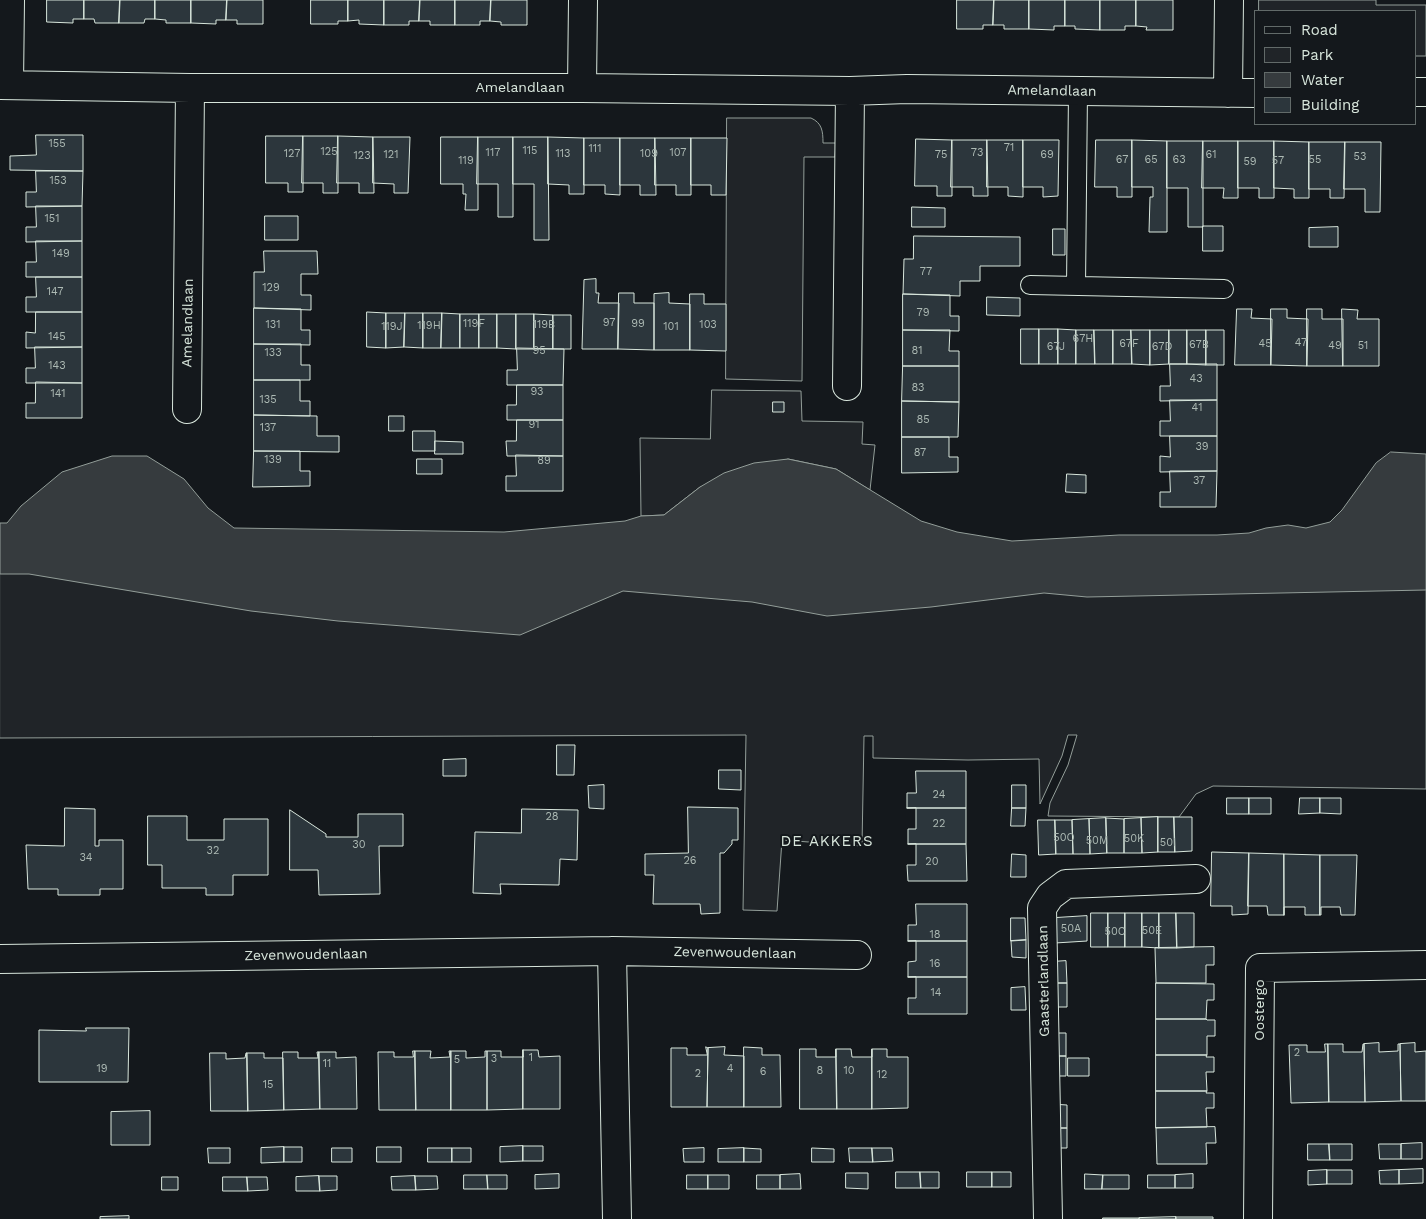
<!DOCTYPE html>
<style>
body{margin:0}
#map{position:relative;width:1426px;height:1219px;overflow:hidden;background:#14181c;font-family:"Work Sans",sans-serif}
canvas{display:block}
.legend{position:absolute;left:1254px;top:10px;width:162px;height:115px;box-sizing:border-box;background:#14181c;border:1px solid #626a69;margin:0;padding:6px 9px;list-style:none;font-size:15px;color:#d8e6dc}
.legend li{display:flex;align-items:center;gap:10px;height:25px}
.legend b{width:25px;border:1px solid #626a69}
</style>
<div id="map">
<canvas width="1426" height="1219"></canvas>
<ul class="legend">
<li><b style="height:6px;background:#14181c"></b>Road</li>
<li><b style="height:14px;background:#202428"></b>Park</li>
<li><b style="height:14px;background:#363b3e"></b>Water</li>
<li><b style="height:14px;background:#2c363c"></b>Building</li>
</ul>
</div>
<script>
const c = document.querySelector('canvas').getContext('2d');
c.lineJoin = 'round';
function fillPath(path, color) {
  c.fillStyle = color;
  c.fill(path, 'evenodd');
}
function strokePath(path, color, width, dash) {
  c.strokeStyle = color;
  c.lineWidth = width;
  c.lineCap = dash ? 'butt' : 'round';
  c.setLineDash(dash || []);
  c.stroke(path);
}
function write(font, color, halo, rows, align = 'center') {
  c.font = font + ' "Work Sans",sans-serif';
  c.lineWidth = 4;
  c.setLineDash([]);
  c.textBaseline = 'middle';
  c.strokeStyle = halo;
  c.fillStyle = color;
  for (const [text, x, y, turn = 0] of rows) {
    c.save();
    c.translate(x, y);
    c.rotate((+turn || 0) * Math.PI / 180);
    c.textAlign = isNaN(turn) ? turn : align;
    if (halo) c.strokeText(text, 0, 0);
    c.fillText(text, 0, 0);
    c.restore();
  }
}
const green = new Path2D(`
 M1259,0H1376V5H1426V56H1415V11H1259Z
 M727,118H811C822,123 823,131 823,143H836L835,157H804L802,381L726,379Z
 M712,390L801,391L802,421L863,422L862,444L875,445L870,490L836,469L788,459L700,487L664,515L641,516L640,438L710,439Z
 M0,530L1426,549V789L1213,786L1196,794L1179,817L1048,816L1050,803L1068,765L1077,735H1068L1062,756L1040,804L1039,759L968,760L873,758V736H864L862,846L782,840L777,911L743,910L746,735L0,738Z`);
fillPath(green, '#202428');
strokePath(green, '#939e99', 1);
const water = new Path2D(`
 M1391,452L1426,454V590L1087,597L1044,593L931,607L827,616L752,602L623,591L520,635L338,621L251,611L29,574H0V523H7L21,506L62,472L112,456H147L184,479L208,508L234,528L504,532L625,521L641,516L664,515L700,487L724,473L754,463L788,459L836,469L921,521L957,532L1012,541L1119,535H1217L1249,533L1266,528L1288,525L1306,528L1330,522L1342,510L1376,463Z`);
fillPath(water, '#363b3e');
strokePath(water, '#939e99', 1);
const building = new Path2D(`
 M47,0H84V19H73V23L47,22Z
 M84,0H120L119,23H95L94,19H84Z
 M120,0H155V19H145L144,23H119Z
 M155,0H191V23H166V20L155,19Z
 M191,0H227L226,20H216V24L191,23Z
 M227,0H263V24H237V20H226Z
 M311,0H348V21H338V24H311Z
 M348,0H384V25L359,24V20L348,21Z
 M384,0H420L419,21H409V25H384Z
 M420,0H455V25H430V21H419Z
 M455,0H491L490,21H480V25H455Z
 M491,0H527V25H501V22L490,21Z
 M957,0H994L993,25H983V29H957Z
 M994,0H1029V29H1004V25H993Z
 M1029,0H1065V26H1054V30L1029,29Z
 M1065,0H1100V30L1075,29V26H1065Z
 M1100,0H1136V26H1125V30H1100Z
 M1136,0H1173V30H1146L1147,27L1136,26Z
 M36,135H83V171L10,170V156L36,155Z
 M266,136H303V192H288V183H266Z
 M303,136H338V193H323V183H302Z
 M338,136L373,137L374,193H359V183H337Z
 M373,137H410L408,193H394V184L373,183Z
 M441,137H478V210H465L466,194H463V184H441Z
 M478,137H513V217H498V184H477Z
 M513,137H548L549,240H534V184H513Z
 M548,137L584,138V194H569V185L548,184Z
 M584,138H620V195L605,194V185H584Z
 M620,138H655L656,195H640V185H620Z
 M655,138H691V195H676V185H655Z
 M691,138H727L726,195H711V185H691Z
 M916,139L952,140V196H937V186H915Z
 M952,140H987L988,196H973V187H951Z
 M987,140H1023V197L1008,196V187H987Z
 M1023,140H1059L1058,196L1043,197V187H1023Z
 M1096,140H1132V197H1117V187H1095Z
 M1132,140L1167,141V232H1149L1150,197H1153V187H1132Z
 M1167,141H1203V227H1188V188H1167Z
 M1203,141H1238V198H1223L1224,188H1202Z
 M1238,141H1274V198H1259V188H1238Z
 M1274,141L1309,142V198H1294V189L1274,188Z
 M1309,142H1345L1344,198H1330V189H1309Z
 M1345,142H1381L1380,212H1365V189H1344Z
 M36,171H83L82,206L26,207V192H36Z
 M36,206H82V241L26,242V227H36Z
 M912,207L945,208V227H912Z
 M265,216H298V240H265Z
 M1203,226H1223V251H1203Z
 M1338,227V247H1309V228Z
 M1053,229H1065V255H1053Z
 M914,236L1020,237V266H980V281H960V296L903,294L904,259H913Z
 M36,241H82V277H26V262H36Z
 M264,251H317L318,274H301V295H311V310L254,308V272H264Z
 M36,277H82V312H26V297H36Z
 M596,279V293H599L598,303H619L618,349H582L584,280Z
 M619,293H634V303H654V350L618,349Z
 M669,293V303L690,304V350H654V294Z
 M690,294H704V304H726V351L690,350Z
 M903,294L950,295V316H959V331L903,330Z
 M987,297L1020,298V316L987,315Z
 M254,308L301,309V330H310V345L254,344Z
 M1237,309H1252L1251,318L1272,319L1271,365H1235Z
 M1271,309H1287V318L1308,319L1307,366L1271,365Z
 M1307,309H1322V319H1343V366H1307Z
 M1342,309L1358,310L1357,319H1379V366H1343Z
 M36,312H82V347L26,348V332L35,333Z
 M367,312L386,313V348L367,347Z
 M386,313H405L404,347L386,348Z
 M405,313H423V348L404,347Z
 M423,313H442L441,348H423Z
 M442,313L460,314V348H441Z
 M460,314H479V348H460Z
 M479,314H497V348H479Z
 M497,314H516V349L497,348Z
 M516,314H534V349H516Z
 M534,314L553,315V349H534Z
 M553,315H571V349H553Z
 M1021,329H1039V364H1021Z
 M1039,329H1058V364H1039Z
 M1058,329L1076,330V364H1058Z
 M903,330H950L949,351H959V366H903Z
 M1076,330H1094L1095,364H1076Z
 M1094,330H1113V364H1095Z
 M1113,330H1131L1132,364H1113Z
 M1131,330H1150V365L1132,364Z
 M1150,330H1169V364L1150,365Z
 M1169,330H1187V364H1169Z
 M1187,330H1206V365L1187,364Z
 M1206,330H1224V365H1206Z
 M254,344H301V365H310V380H254Z
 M35,347H82V383H26V368H35Z
 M517,348L564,349L563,385H507V370H517Z
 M1170,364H1217V400L1160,401V386H1170Z
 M903,366H959V402L902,401Z
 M254,380H300V401H310V416L254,415Z
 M36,382L82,383V418H26V403H35Z
 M517,385H563V420H507V405H516Z
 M1170,400H1217V436H1160V421H1170Z
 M902,401L959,402L958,437H902Z
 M773,402H784V412H773Z
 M254,415L317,416V436H339V452L254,451Z
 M389,416H404V431H389Z
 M517,420H563V456H507L506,441H516Z
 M413,431H435V451H413Z
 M1170,436H1217V471L1160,472V456L1170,457Z
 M902,437H949V457H958V472L902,473Z
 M435,441L463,442V454H435Z
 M254,451H300V471H310V486L253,487Z
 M516,455L563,456V491H506V476H516Z
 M417,459H442V474H417Z
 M1170,471H1217L1216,507H1160V492H1170Z
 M1067,474L1086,475V493L1066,492Z
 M557,745H575L574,775H557Z
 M466,759V776H443V760Z
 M719,770H741V790L719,789Z
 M916,771H966V808H907V793H916Z
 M604,785V809L589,808L588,786Z
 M1012,785H1026V808H1012Z
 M1227,798H1249V814H1227Z
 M1249,798H1271V814H1249Z
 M1300,798H1320V813L1299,814Z
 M1320,798H1341V814L1320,813Z
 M688,807L738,808V840H732V844L724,853H720V913L701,914L700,904H653L654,875H645V854L688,853Z
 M65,808L95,809V846H99V840H123V889H100V895H58V889H28L26,845L64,846Z
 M907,808H966V844H908V829H916V808Z
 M1012,808H1026L1025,826H1011Z
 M522,809L578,810L577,860L560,859L559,885L500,884L501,894L473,893L475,832L521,833Z
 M290,810L326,834V837H358V814H403V846H379L380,894L319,895L318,870H290Z
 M148,816H187V840H224V819H268V875H233V895H206V888H162V865H148Z
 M1158,817H1174L1175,852H1158Z
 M1158,817V852L1142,853L1141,818Z
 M1174,817H1192V851L1175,852Z
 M1106,818L1124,819V853H1107Z
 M1106,818L1107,853L1090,854L1089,819Z
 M1141,818L1142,853H1124V819Z
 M1089,819L1090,854H1073L1072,820Z
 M1038,820H1055L1056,854L1039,855Z
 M1055,820H1072L1073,854H1056Z
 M908,844H966L967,881H908L907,865H916V844Z
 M1212,852L1249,853L1248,914L1232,915V906H1211Z
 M1249,853L1284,854V915H1268L1267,906H1248Z
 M1012,854L1026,855V877H1011Z
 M1284,854L1320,855V915H1305V907H1284V915Z
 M1320,855H1357L1355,915H1341L1340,907H1321V915H1320Z
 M916,904H967V941H908V925H916Z
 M1091,913H1108V947H1091Z
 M1108,913H1125V947H1108Z
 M1125,913H1142V947H1125Z
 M1142,913H1159V948L1142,947Z
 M1159,913H1176L1177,948H1159Z
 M1176,913H1194V947L1177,948Z
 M1087,916V941L1055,943V918Z
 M1011,918H1025L1026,940L1011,941Z
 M1026,940V958L1012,957L1011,941Z
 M908,941H967V977H908V962L916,961V941Z
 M1214,947V965H1206V983H1156L1155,948Z
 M1066,961L1067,983H1051V962Z
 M908,977H967V1014H908V998H916V977Z
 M1051,983H1067V1007H1052Z
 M1156,983L1214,984V1000H1207L1206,1019H1156Z
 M1025,987L1026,1010H1011V988Z
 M1156,1019H1206L1207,1020H1215V1036H1207V1055H1156Z
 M86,1028H129L128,1082H39V1030L86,1031Z
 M1051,1033H1066V1056H1051Z
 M1379,1043V1052L1398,1051V1044H1400L1401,1101L1365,1102L1364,1044Z
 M1415,1043V1052L1426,1051V1101H1401L1400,1044Z
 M1325,1044H1328L1329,1102L1291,1103L1289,1045H1307V1052H1325Z
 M1328,1044H1343V1052H1362L1363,1044H1364L1365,1102H1329Z
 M706,1047L708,1048L707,1107H671V1048H687V1055H707Z
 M725,1047L724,1055L744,1056V1107H707L708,1048Z
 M744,1047L762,1048V1055H780L781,1107H744Z
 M800,1049H816V1057H836V1049L837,1109H800Z
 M836,1049H851L852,1057H872V1049V1109H837Z
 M872,1049H887V1057H908V1108L872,1109Z
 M523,1050H538L539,1057L560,1056V1109H523Z
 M523,1050V1109L487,1110V1051H501V1057H523Z
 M413,1051H415L416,1110H379L378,1052H394V1057H413Z
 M415,1051H431L430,1058L450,1057L449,1051H451V1110H416Z
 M451,1051H466V1058L485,1057V1051H487V1110H451Z
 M283,1052H298V1058H318L317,1052H319L320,1109L284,1110Z
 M319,1052H336V1058L356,1057L357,1109H320Z
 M210,1053H226V1059L245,1058L246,1053H247L248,1111H211Z
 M247,1053H264V1058H283L284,1110L248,1111Z
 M1156,1055H1207L1206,1057H1214V1072H1206L1207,1091H1156Z
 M1051,1056H1066V1076H1051Z
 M1068,1058H1089V1076H1068Z
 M1156,1091H1207L1206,1093H1214V1108H1206L1207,1127L1156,1128Z
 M1051,1104L1067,1105V1128H1051Z
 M150,1111V1145H111V1112Z
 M1215,1127L1216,1143H1206L1207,1164H1157L1156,1128Z
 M1051,1128H1067V1148H1052Z
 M1422,1143V1159H1401V1144Z
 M1308,1144H1329L1330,1160H1308Z
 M1329,1144H1352V1160H1330Z
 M1379,1144H1401V1159H1380Z
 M523,1146H543V1161H523Z
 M523,1146V1161L500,1162V1147Z
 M284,1147H302V1162H284Z
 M284,1147V1162L261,1163V1148Z
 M377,1147H401V1162H377Z
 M208,1148H230V1163H209Z
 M332,1148H352V1162H332Z
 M428,1148H452V1162H428Z
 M452,1148H471V1162H452Z
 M704,1148V1162H684L683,1149Z
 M744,1148V1162H718V1149Z
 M744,1148L761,1149V1162H744Z
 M812,1148L834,1149V1162H812Z
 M849,1148H872L873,1162H850Z
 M872,1148H892L893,1161L873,1162Z
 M1423,1169V1183L1399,1184V1170Z
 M1327,1170V1184L1308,1185V1171Z
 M1327,1170H1352V1184H1327Z
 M1399,1170V1184H1380L1379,1171Z
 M896,1172H920L921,1188H896Z
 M920,1172H939V1188H921Z
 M967,1172H992V1187H967Z
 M992,1172H1011V1187H992Z
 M846,1173H868V1189L846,1188Z
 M559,1174V1188L535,1189V1175Z
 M800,1174L801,1189H780V1175Z
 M1085,1174L1103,1175L1102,1189H1085Z
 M1193,1174V1188H1175V1175Z
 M464,1175H487L488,1189H464Z
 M487,1175H507V1189H488Z
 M687,1175H708V1189H687Z
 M708,1175H729V1189H708Z
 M757,1175H780V1189H757Z
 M1103,1175H1129V1189H1102Z
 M1148,1175H1175V1188H1148Z
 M319,1176H337V1190L320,1191Z
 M319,1176L320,1191H296V1177Z
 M415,1176L416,1190H392L391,1177Z
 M415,1176H437L438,1189L416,1190Z
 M162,1177H178V1190H162Z
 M223,1177H247L248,1191H223Z
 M247,1177H267L268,1190L248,1191Z
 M129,1216V1219H100V1217Z
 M1176,1217H1213V1219H1176Z
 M1176,1217V1219H1139V1218Z
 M1103,1218H1139V1219H1103Z`);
fillPath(building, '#2c363c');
strokePath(building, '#d8e6dc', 1);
const service = new Path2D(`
 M1030,285L1224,289
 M1076,286L1078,91`);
const minor = new Path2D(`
 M0,85L190,88H582L850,91L907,89L1255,93
 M9,85L10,0
 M582,88L583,0
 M1415,92H1426
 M1228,93L1229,0
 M847,386L850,91
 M187,409L190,88
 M612,951L617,1219
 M0,959L612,951L857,955
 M1048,1219L1042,908L1050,896L1066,884L1196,879
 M1258,1219L1260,968L1426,965`);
strokePath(service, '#d8e6dc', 20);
strokePath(minor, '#d8e6dc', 30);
strokePath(service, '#14181c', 18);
strokePath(minor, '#14181c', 28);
write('11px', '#adbab4', null, [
 ["155",57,144],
 ["71",1009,148],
 ["111",595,149],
 ["115",530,151],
 ["125",329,152],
 ["117",493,153],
 ["107",678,153],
 ["73",977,153],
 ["127",292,154],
 ["113",563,154],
 ["109",649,154],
 ["121",391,155],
 ["75",941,155],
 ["69",1047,155],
 ["61",1211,155],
 ["123",362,156],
 ["53",1360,157],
 ["67",1122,160],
 ["65",1151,160],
 ["63",1179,160],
 ["55",1315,160],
 ["119",466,161],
 ["57",1278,161],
 ["59",1250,162],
 ["153",58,181],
 ["151",52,219],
 ["149",61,254],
 ["77",926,272],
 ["129",271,288],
 ["147",55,292],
 ["79",923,313],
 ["97",609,323],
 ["119F",474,324],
 ["99",638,324],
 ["131",273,325],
 ["119B",544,325],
 ["103",708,325],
 ["119H",429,326],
 ["119J",392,327],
 ["101",671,327],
 ["145",57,337],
 ["67H",1083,339],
 ["47",1301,343],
 ["67F",1129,344],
 ["45",1265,344],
 ["67B",1199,345],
 ["49",1335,346],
 ["51",1363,346],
 ["67J",1056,347],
 ["67D",1162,347],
 ["95",539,351],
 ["81",917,351],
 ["133",273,353],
 ["143",57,366],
 ["43",1196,379],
 ["83",918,388],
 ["93",537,392],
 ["141",58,394],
 ["135",268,400],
 ["41",1197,408],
 ["85",923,420],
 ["91",534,425],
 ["137",268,428],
 ["39",1202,447],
 ["87",920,453],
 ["139",273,460],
 ["89",544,461],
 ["37",1199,481],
 ["24",939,795],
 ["28",552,817],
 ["22",939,824],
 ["50O",1064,838],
 ["50K",1134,839],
 ["50M",1097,841],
 ["50I",1168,843],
 ["30",359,845],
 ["32",213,851],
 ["34",86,858],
 ["26",690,861],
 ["20",932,862],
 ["50A",1071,929],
 ["50E",1152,931],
 ["50C",1115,932],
 ["18",935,935],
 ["16",935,964],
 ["14",936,993],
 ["2",1297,1053],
 ["1",531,1058],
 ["3",494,1059],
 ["5",457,1060],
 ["11",327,1064],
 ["19",102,1069],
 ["4",730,1069],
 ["8",820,1071],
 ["10",849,1071],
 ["6",763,1072],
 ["2",698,1074],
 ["12",882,1075],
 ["15",268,1085]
]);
write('14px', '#d8e6dc', '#14181c', [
 ["Amelandlaan",520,88],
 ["Amelandlaan",1052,91,1],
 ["Amelandlaan",188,323,-89],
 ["Zevenwoudenlaan",735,953,1],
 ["Zevenwoudenlaan",306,955,-1],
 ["Gaasterlandlaan",1044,981,-91],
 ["Oostergo",1260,1010,-90]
]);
c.letterSpacing = '1px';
write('15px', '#d8e6dc', '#14181c', [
 ["DE AKKERS",827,842]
]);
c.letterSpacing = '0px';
</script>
